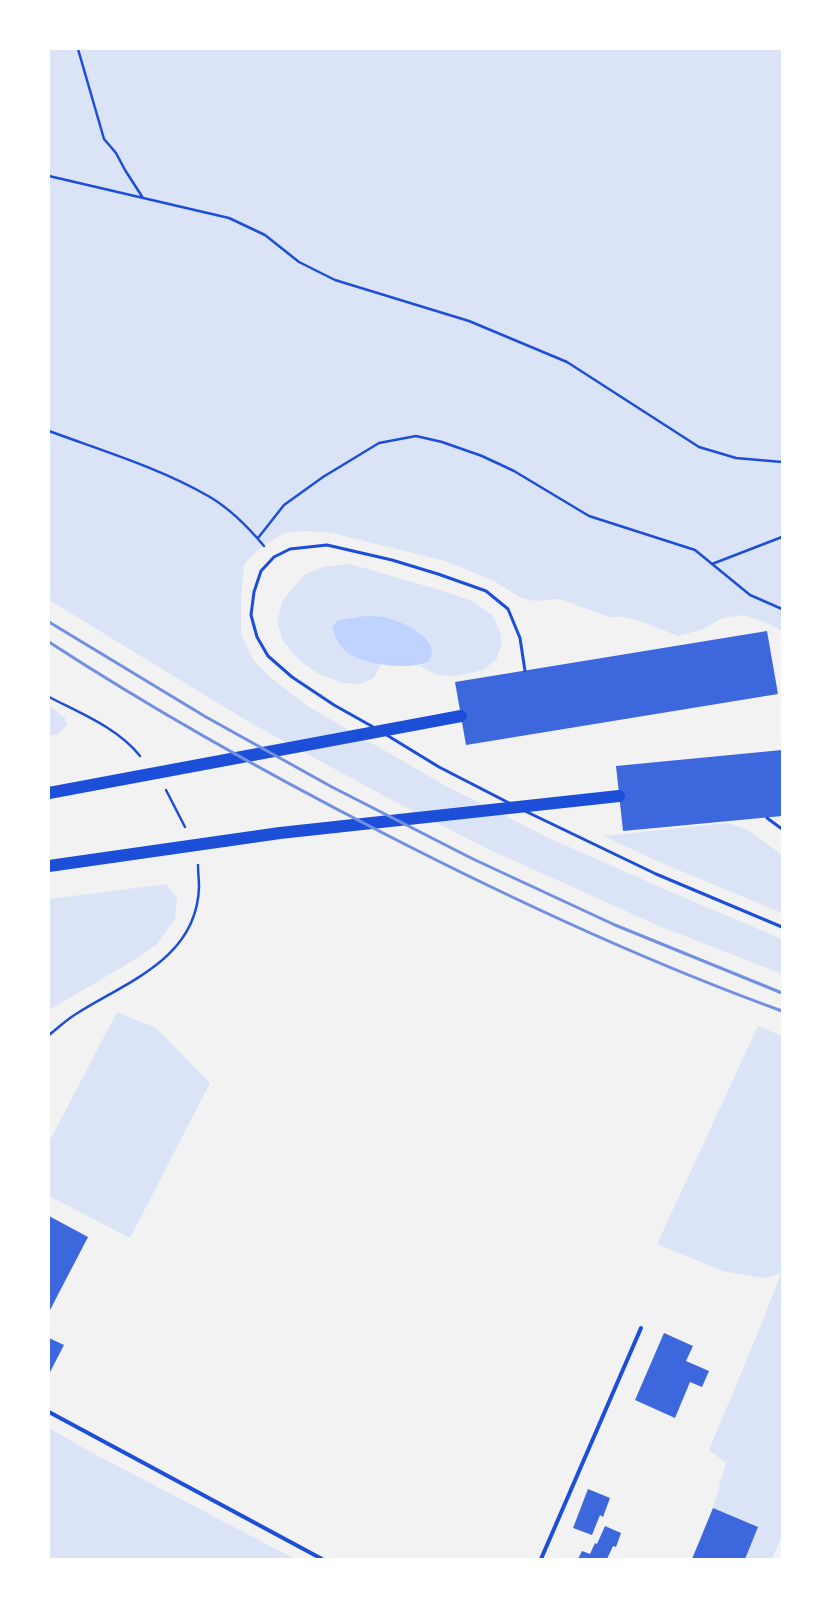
<!DOCTYPE html>
<style>
body{margin:0}
#map{position:relative;width:831px;height:1608px;overflow:hidden;background:#f2f2f2;font-family:"Space Grotesk",sans-serif}
canvas{display:block}
.frame{position:absolute;inset:0;border:50px solid #fff;pointer-events:none}
</style>
<div id="map">
<canvas width="831" height="1608"></canvas>
<div class="frame"></div>
</div>
<script>
const c = document.querySelector('canvas').getContext('2d');
c.lineJoin = 'round';
function fillPath(path, color) {
  c.fillStyle = color;
  c.fill(path, 'evenodd');
}
function strokePath(path, color, width, dash) {
  c.strokeStyle = color;
  c.lineWidth = width;
  c.lineCap = dash ? 'butt' : 'round';
  c.setLineDash(dash || []);
  c.stroke(path);
}
fillPath(new Path2D(`
 M49,49H782V631L769,624L744,615L723,618L701,630L678,636L643,622L622,617H609L560,599L535,601L521,598L494,581L445,561L332,533L304,531L285,533L262,546L244,564L241,598V634L254,661L272,679L309,707L446,786L551,839L669,891L782,939V974L659,926L486,848L384,796L249,722L49,600Z
 M350,564L437,589L472,601L492,615L500,631L502,643L496,660L483,670L456,676L437,675L420,666L429,662L365,616L338,620L345,651L361,660L381,665L374,678L361,684L343,683L319,674L300,661L283,641L277,622L283,600L304,575L323,567Z
 M49,706L65,718L67,725L58,734L49,736Z
 M728,823L748,830L782,855V913L650,858L604,836Z
 M166,884L177,898L175,919L156,945L129,963L49,1010V899Z
 M117,1012L156,1028L210,1083L130,1238L49,1196V1142Z
 M758,1026L782,1036V1535L772,1559H745L713,1508L726,1463L709,1450L760,1328L781,1273L764,1278L722,1271L657,1244Z
 M49,1428L89,1451L295,1559H49Z`), '#dbe4f7');
fillPath(new Path2D(`
 M365,616C372,616 380,616 387,618C401,621 433,636 432,653C432,656 429,660 429,662C408,670 363,666 345,651C338,644 335,636 332,627L338,620Z`), '#bfd3fe');
fillPath(new Path2D(`
 M767,631L778,694L466,745L455,682Z
 M782,750V816L623,831L616,766Z
 M49,1216L88,1237L49,1312Z
 M664,1333L693,1346L686,1361L709,1371L702,1387L690,1382L675,1418L635,1400Z
 M49,1338L64,1345L49,1374Z
 M588,1489L610,1498L603,1517L600,1515L592,1535L573,1528Z
 M713,1508L758,1527L745,1559H692Z
 M605,1526L621,1533L616,1547L613,1546L607,1559H578L582,1551L590,1554L595,1543L597,1544Z`), '#3d67dc');
strokePath(new Path2D(`
 M78,49L104,139L116,153L125,170L143,198
 M49,176L229,218L265,235L299,262L335,280L469,321L567,362L699,447L736,458L782,462
 M49,431C103,451 160,468 210,497C230,509 249,528 264,546
 M258,538L284,505L323,477L379,443L416,436L442,442L482,456L514,471L589,516L695,550L750,595L782,609
 M712,564L782,537
 M49,697C80,713 118,728 140,756
 M166,790L185,827
 M49,1035C58,1028 66,1020 76,1014C126,982 197,959 199,887C199,880 198,872 198,865`), '#1d4ed8', 2.5);
strokePath(new Path2D(`
 M375,728L334,705L292,677L268,656L257,637L251,615L254,592L261,571L274,557L290,549L327,545L392,560L438,574L486,591L508,609L520,638L525,671
 M385,734L439,767L511,804
 M525,811L656,874L782,927
 M767,818L782,829`), '#1d4ed8', 3);
strokePath(new Path2D(`
 M49,1412L322,1559
 M541,1559L641,1328`), '#1d4ed8', 4);
strokePath(new Path2D(`
 M49,793L461,716
 M49,866L280,833L619,796`), '#1d4ed8', 12);
strokePath(new Path2D(`
 M49,622L206,717L332,787L473,859L615,925L782,993
 M49,642C155,711 266,773 379,831C509,898 644,961 782,1011`), '#7290e2', 3);
</script>
